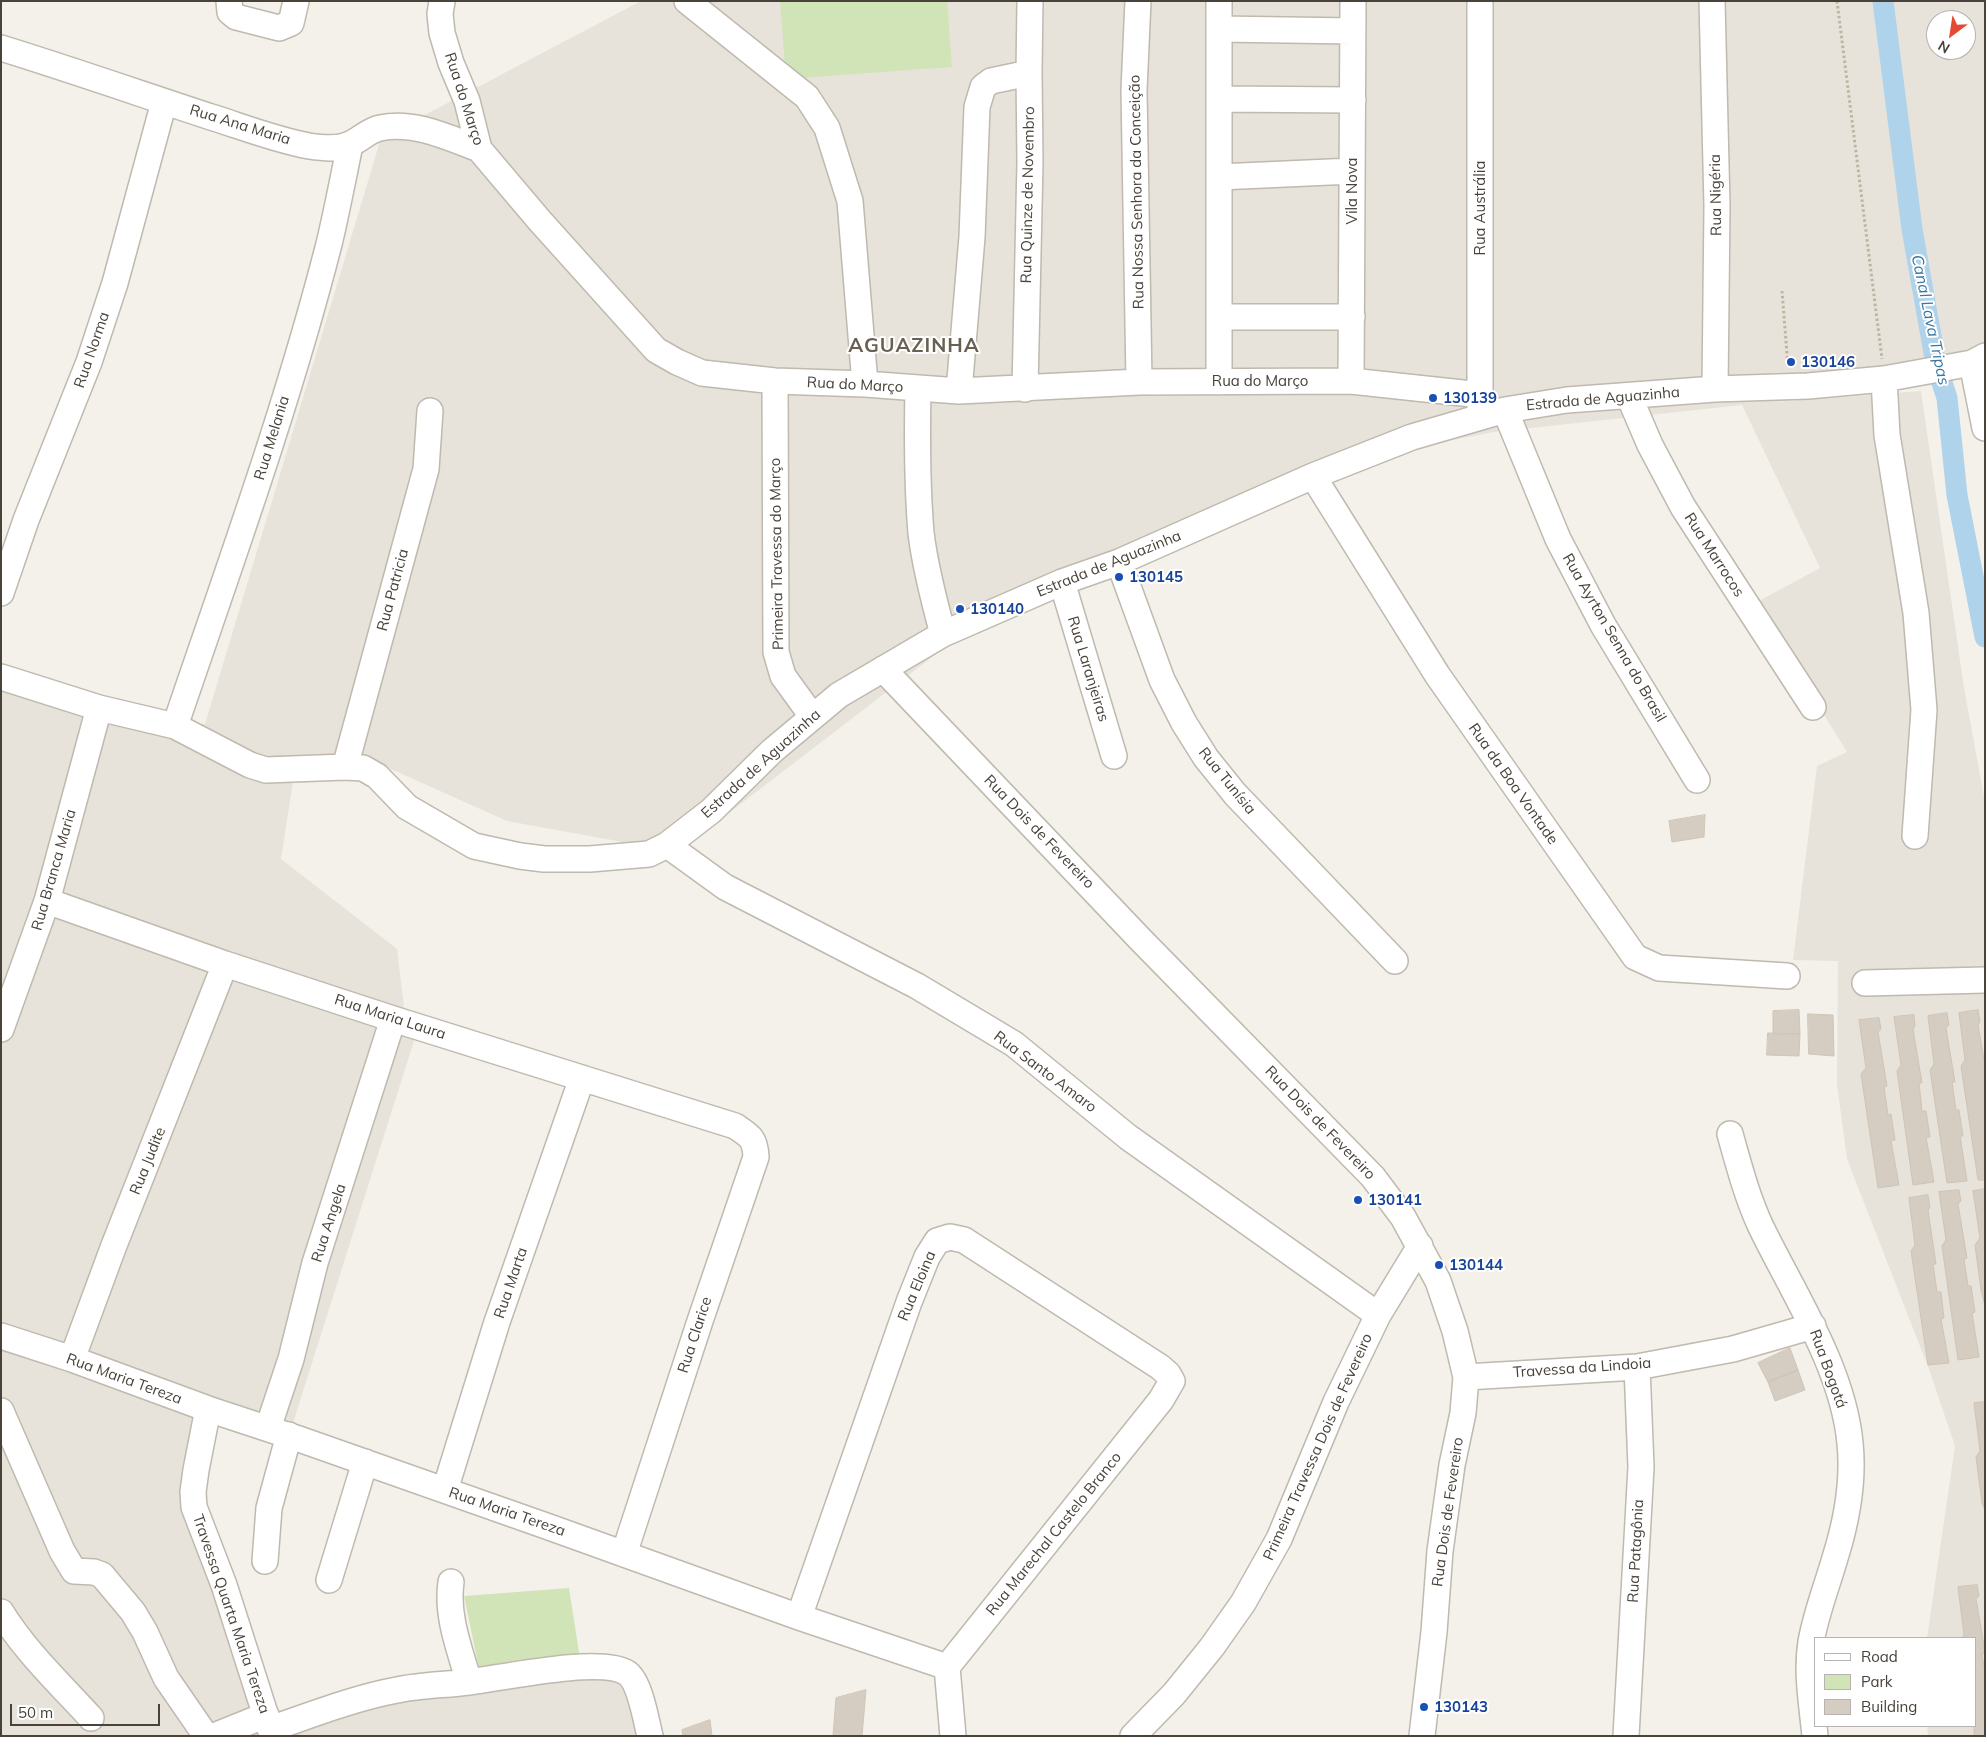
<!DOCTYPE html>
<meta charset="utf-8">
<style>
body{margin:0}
#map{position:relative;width:1986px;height:1737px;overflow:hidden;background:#f4f1eb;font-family:Mulish,sans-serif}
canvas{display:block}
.frame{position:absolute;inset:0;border:2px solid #48423a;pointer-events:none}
.legend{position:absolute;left:1814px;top:1637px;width:162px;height:90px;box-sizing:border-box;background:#fff;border:1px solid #b6b3b0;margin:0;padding:6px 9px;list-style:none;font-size:15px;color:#48423a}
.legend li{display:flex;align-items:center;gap:10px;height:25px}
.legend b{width:25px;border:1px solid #b6b3b0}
.north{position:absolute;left:1926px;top:10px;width:50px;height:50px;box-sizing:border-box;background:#fff;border:1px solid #b6b3b0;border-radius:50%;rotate:211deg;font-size:14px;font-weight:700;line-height:20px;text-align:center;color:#48423a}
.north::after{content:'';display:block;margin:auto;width:18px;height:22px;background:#e54931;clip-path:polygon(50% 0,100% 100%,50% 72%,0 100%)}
.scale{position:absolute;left:10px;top:1704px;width:150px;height:22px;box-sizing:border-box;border:2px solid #48423a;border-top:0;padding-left:6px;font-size:15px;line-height:18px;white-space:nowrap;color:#48423a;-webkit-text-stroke:4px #fff;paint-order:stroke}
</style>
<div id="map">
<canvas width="1986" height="1737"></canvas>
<div class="frame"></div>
<ul class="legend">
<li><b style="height:6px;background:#fff"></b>Road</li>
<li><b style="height:14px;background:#d1e4b8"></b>Park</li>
<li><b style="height:14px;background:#d5cdc2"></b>Building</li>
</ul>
<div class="north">N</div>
<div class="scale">50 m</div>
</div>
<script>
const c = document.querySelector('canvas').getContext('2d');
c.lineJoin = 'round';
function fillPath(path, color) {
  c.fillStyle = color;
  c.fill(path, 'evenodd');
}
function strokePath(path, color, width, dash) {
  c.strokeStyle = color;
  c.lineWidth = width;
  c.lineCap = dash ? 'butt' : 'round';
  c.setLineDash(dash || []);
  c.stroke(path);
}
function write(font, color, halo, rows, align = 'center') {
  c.font = font + ' Mulish,sans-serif';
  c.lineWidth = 4;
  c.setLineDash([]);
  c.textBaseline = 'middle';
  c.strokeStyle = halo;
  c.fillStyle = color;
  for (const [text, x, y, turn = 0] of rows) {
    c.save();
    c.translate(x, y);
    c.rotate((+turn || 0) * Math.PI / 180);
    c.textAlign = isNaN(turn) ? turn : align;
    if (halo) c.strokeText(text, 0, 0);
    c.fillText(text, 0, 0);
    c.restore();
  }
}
fillPath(new Path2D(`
 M641,1H1985V371L1940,384L1774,402L1921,391L1964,688L1985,802V1736H1928L1927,1726H1975V1638H1927L1955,1446L1930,1372L1847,1159L1837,1084L1838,961L1793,960L1817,766L1847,752L1755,603L1820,568L1742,405L1494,432L1331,463L970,628L678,852L507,821L373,761L294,775L281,859L397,949L405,1016L419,1025L287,1442L208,1410L196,1499L275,1736H1V681L123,720L205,724L381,138ZM1936,20H1966V50H1936Z
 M560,1664L638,1666L662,1736H276L278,1730Z`), '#e7e3da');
fillPath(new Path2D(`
 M780,1H947L952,67L786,79Z
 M569,1588L581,1665L481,1678L464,1596Z`), '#d1e4b8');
strokePath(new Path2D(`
 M1883,1L1912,229L1936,364L1947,398L1957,495L1985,637`), '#aed3ea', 21);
const building = new Path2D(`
 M1705,815L1704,837L1672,842L1669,821Z
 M1799,1010L1800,1034H1773V1011Z
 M1978,1010L1980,1022L1978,1025L1985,1065V1180H1978L1961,1066L1965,1060L1959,1013Z
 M1947,1013L1949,1025L1946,1028L1955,1082H1952L1956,1110H1959L1963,1136H1960L1967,1181L1947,1183L1930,1070L1934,1064L1928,1016Z
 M1808,1014L1833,1015L1834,1056L1809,1054Z
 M1914,1015L1915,1026L1913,1029L1922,1083H1919L1922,1111H1926L1930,1137H1926L1934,1182L1913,1185L1897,1071L1901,1065L1894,1017Z
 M1879,1018L1881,1029L1878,1032L1887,1086L1884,1087L1888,1115L1891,1114L1895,1140L1891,1141L1899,1185L1878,1188L1861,1074L1866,1068L1859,1020Z
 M1768,1033L1800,1034L1799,1056L1767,1055Z
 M1985,1189V1306L1981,1290L1975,1245L1980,1238L1973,1191Z
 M1959,1190L1961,1201L1958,1204L1967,1258L1964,1259L1968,1286H1971L1975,1312L1972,1313L1979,1357L1958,1360L1942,1246L1946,1240L1939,1192Z
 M1928,1195L1930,1207L1928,1210L1936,1264H1933L1937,1292H1941L1944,1318L1941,1319L1949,1363L1928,1365L1911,1251L1915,1245L1909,1198Z
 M1790,1348L1798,1370L1768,1382L1758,1363Z
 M1798,1370L1805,1390L1775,1401L1768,1382Z
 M1985,1402V1510L1982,1503L1976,1457L1980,1451L1974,1403Z
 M1977,1585L1979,1596L1976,1599L1985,1651V1654H1982L1985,1673V1736H1974L1975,1638H1962L1964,1635L1958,1587Z
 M866,1690L862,1736H833L836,1698Z
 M710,1720L712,1736H683L682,1730Z`);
fillPath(building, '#d5cdc2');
strokePath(building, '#cfc4b5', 1);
const minor = new Path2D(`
 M229,1L230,12L236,17L279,28L291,23L296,1
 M442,1L440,14L442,33L451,63L467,101L479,149L540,221L656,350L677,362L702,373L775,381L865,384L959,391L1139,382L1351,381L1481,395
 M687,1L807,97L827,128L850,201L865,384
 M1138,1L1134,90L1139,382
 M1480,1V411
 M1712,1L1717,206L1715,389
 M1219,29L1353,31
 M1,48C72,70 141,94 211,117C243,127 276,140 309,146C322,148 338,150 350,144C360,140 369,130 380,128C415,121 447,137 479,149
 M1219,99L1353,100
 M1219,177L1352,171
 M1219,317H1352
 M1972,363L1985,428
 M1884,379L1887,435L1916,613L1924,710L1915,836
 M775,381L776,652L783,676L812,716
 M1351,381L1353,1
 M1219,382V1
 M918,388C917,437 917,485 921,533C925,567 934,601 943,634
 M1025,389L1030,162L1029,73L1030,1
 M959,391L972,237L977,107L983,87L991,81L1029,73
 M1629,396L1650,445L1683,507L1813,707
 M1505,410L1558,539L1603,625L1697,780
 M1313,476L1438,676L1635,957L1659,968L1787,976
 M1119,562L1162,680L1184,723L1206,758L1235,794L1395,961
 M1062,582L1114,756
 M1,593L26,520L89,362L115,283L164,102
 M883,669L1140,939L1373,1177L1403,1217L1438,1281L1455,1331L1466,1377L1463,1413L1452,1465L1440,1551L1434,1632L1422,1736
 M1,677L99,708L175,726L250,765L266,770L345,767L363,768L377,776L407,807L474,846L520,856L544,859H590L649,854L667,845L711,811L772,751L839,695L943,634L1062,582L1119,562L1313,476L1412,437L1505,410L1567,400L1715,389L1808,386L1884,379L1972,363L1985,356
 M175,726C229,567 287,408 329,244C337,211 343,178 350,145
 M345,767L426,469L430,411
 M667,845L725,887L917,986L1014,1044L1128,1137L1378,1315
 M47,901L225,964L393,1019L735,1126C750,1136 755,1138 756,1157L700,1321L624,1554
 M1865,983L1985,980
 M1,1029L47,901L99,708
 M1730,1134C1739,1166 1747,1197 1761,1227C1793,1293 1843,1368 1850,1443C1854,1482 1847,1520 1835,1558C1827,1586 1816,1613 1811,1642C1806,1672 1812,1705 1815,1736
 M1,1336L72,1359L208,1409L299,1439L549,1527L799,1617L947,1667
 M72,1359L113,1248L225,964
 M1466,1377L1637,1367L1733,1349L1813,1326
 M208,1409L196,1470L193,1492L194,1507L224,1585L270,1729C311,1715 354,1698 397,1690C420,1685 445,1685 469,1682C501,1678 602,1656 627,1673C640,1682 646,1720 650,1736
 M1,1411L62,1551L74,1571L94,1572L102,1575L133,1612L145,1632L166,1678L206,1736
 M268,1428L291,1359L315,1263L393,1019
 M445,1490L497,1322L582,1078
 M265,1561L269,1508L289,1435
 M329,1580L365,1462
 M451,1582C446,1616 460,1650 469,1682
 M1,1612C25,1651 60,1684 91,1718
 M799,1617L909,1302L927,1257L937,1241L950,1237L964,1240L1160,1367L1168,1374L1172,1381L1161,1400L947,1667
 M947,1667L953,1736
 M214,1736L266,1715
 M1133,1736L1174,1694L1212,1647L1243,1603L1279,1539L1336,1402L1378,1315L1420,1246
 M1626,1736L1641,1467L1637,1367`);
strokePath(minor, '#bfb9ae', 28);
strokePath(new Path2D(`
 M1837,1L1882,359
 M1782,291L1788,366`), '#bfb4a1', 3, [2.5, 2.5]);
strokePath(minor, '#fff', 25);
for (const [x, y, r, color] of [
 [1791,362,5,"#1a4fb4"],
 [1433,398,5,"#1a4fb4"],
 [1119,577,5,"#1a4fb4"],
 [960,609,5,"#1a4fb4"],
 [1358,1200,5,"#1a4fb4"],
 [1439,1265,5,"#1a4fb4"],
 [1424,1707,5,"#1a4fb4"]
]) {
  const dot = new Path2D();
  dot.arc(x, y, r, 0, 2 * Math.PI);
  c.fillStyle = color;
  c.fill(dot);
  strokePath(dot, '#fff', 2);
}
write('15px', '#48423a', '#fff', [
 ["Rua do Março",464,99,72],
 ["Rua Ana Maria",240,125,17],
 ["Vila Nova",1352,191,-90],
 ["Rua Nossa Senhora da Conceição",1137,192,-91],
 ["Rua Quinze de Novembro",1028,195,-89],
 ["Rua Nigéria",1716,195,-91],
 ["Rua Austrália",1480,208,-90],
 ["Rua Norma",92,350,-71],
 ["Rua do Março",1260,381],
 ["Rua do Março",855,385,3],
 ["Estrada de Aguazinha",1603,399,-5],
 ["Rua Melania",272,438,-73],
 ["Primeira Travessa do Março",777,554,-91],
 ["Rua Marrocos",1714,555,57],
 ["Estrada de Aguazinha",1109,564,-22],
 ["Rua Patricia",393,590,-75],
 ["Rua Ayrton Senna do Brasil",1614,638,60],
 ["Rua Laranjeiras",1088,669,73],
 ["Estrada de Aguazinha",761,764,-42],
 ["Rua Tunísia",1227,781,51],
 ["Rua da Boa Vontade",1513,784,55],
 ["Rua Dois de Fevereiro",1039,832,46],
 ["Rua Branca Maria",54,870,-74],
 ["Rua Maria Laura",390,1017,18],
 ["Rua Santo Amaro",1045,1072,37],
 ["Rua Dois de Fevereiro",1320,1123,46],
 ["Rua Judite",148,1161,-68],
 ["Rua Angela",329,1223,-72],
 ["Rua Marta",511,1283,-71],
 ["Rua Eloina",917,1286,-67],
 ["Rua Clarice",695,1335,-72],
 ["Travessa da Lindoia",1582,1368,-4],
 ["Rua Bogotá",1828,1369,70],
 ["Rua Maria Tereza",124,1379,20],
 ["Primeira Travessa Dois de Fevereiro",1318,1447,-66],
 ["Rua Maria Tereza",507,1512,19],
 ["Rua Dois de Fevereiro",1448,1512,-82],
 ["Rua Marechal Castelo Branco",1054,1534,-51],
 ["Rua Patagônia",1636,1551,-87],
 ["Travessa Quarta Maria Tereza",231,1614,71]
]);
write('bold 15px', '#164399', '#fff', [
 ["130146",1801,362],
 ["130139",1443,398],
 ["130145",1129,577],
 ["130140",970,609],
 ["130141",1368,1200],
 ["130144",1449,1265],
 ["130143",1434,1707]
], 'left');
write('italic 16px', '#3a78a2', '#fff', [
 ["Canal Lava Tripas",1930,320,78]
]);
c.letterSpacing = '1px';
write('bold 20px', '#696052', '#fff', [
 ["AGUAZINHA",914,346]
]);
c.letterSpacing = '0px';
</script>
